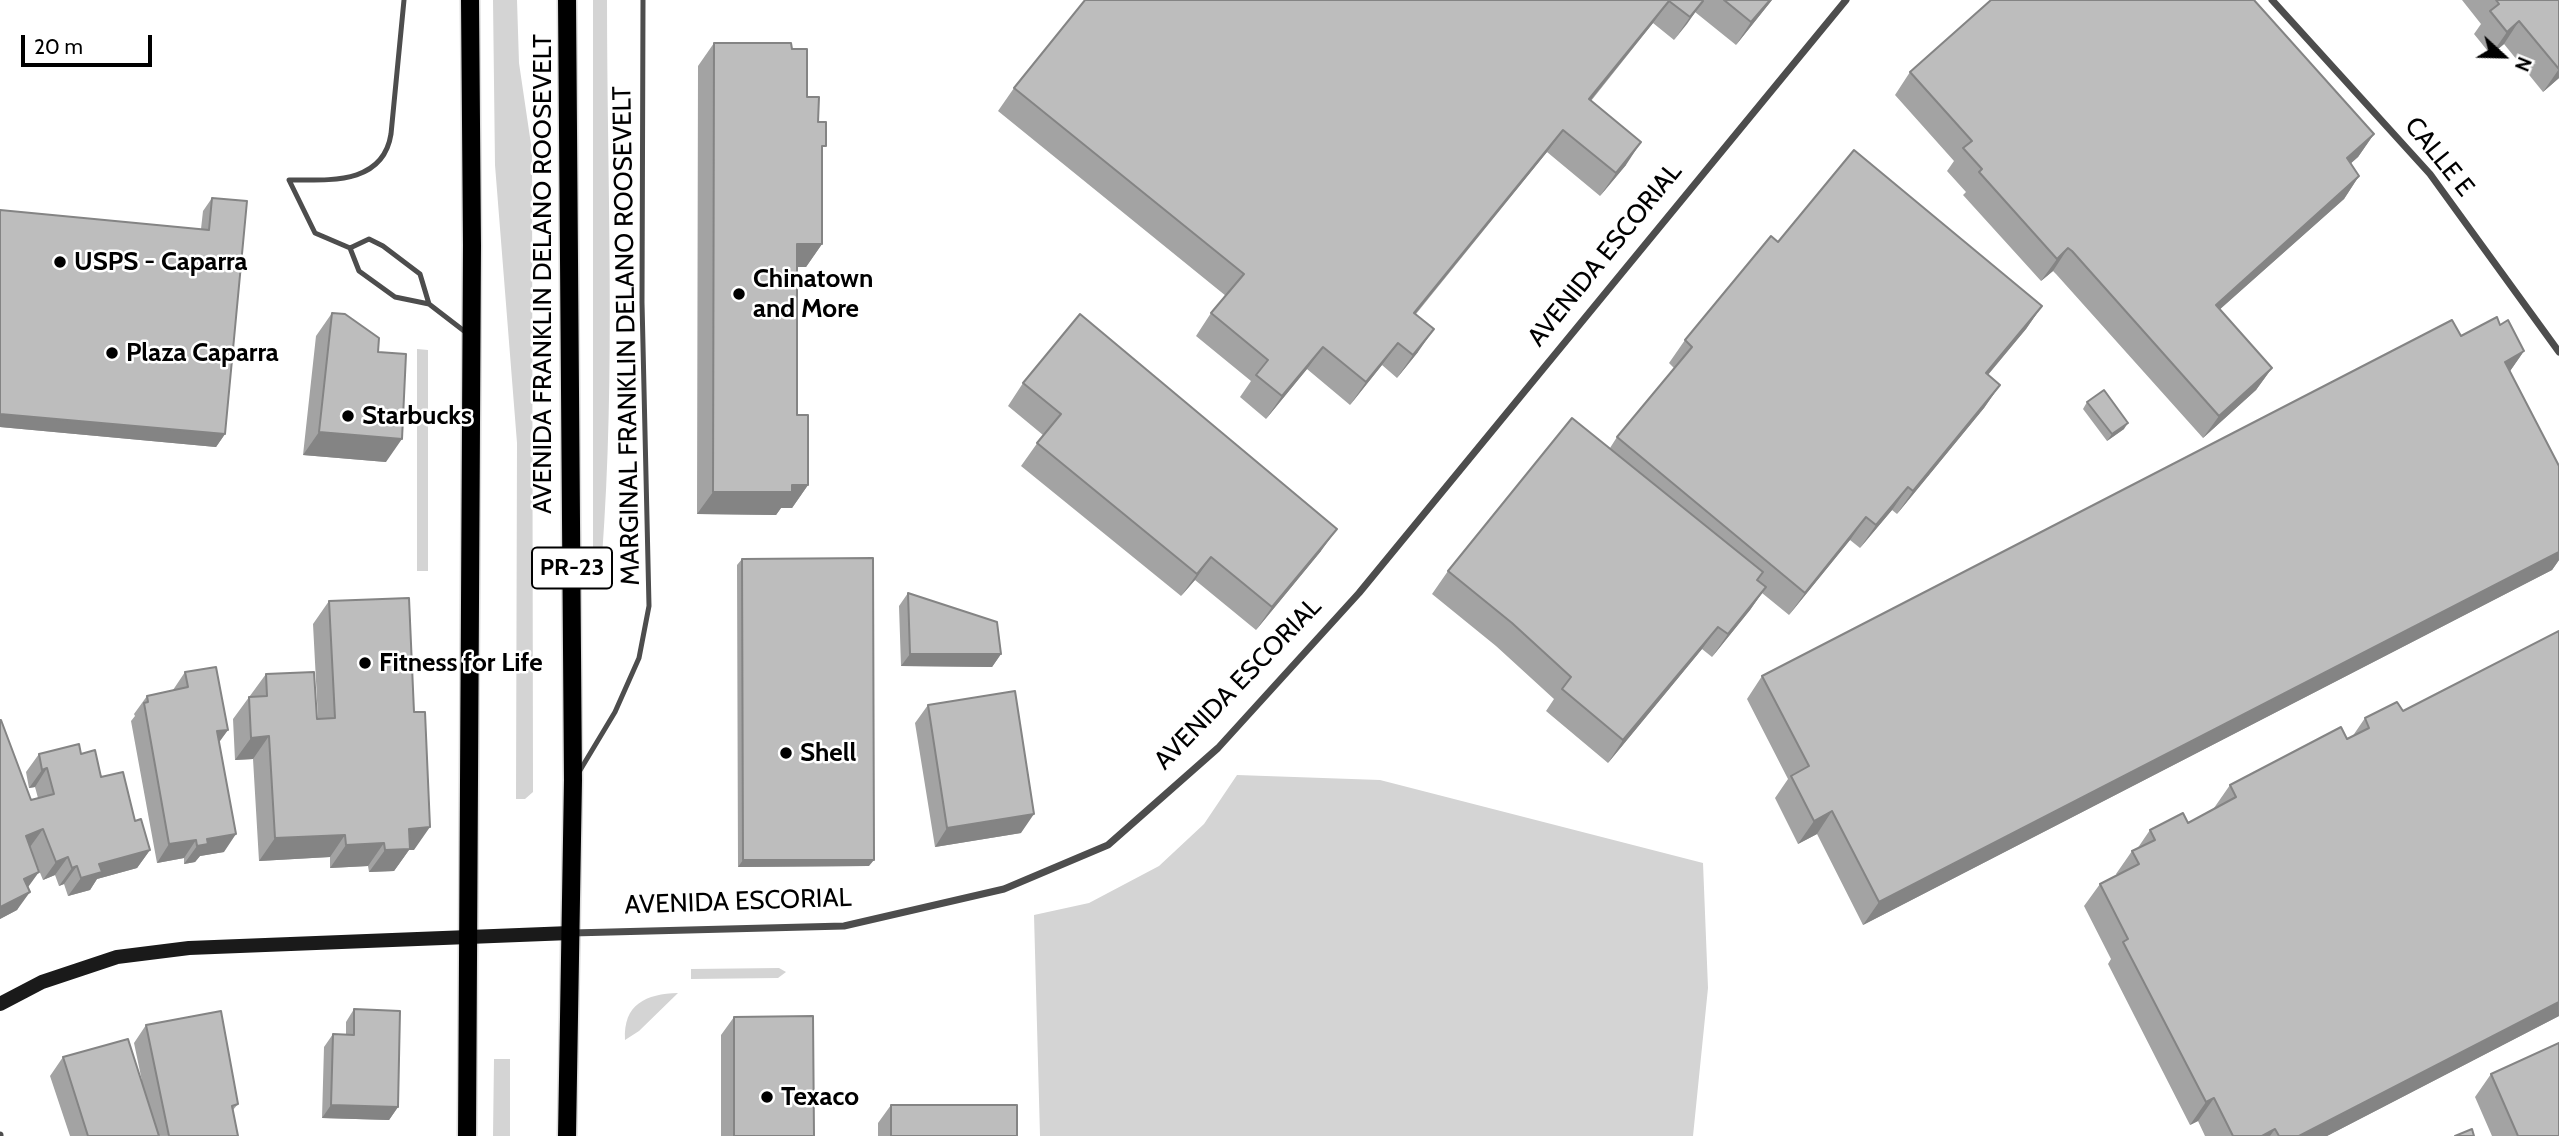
<!DOCTYPE html>
<style>
body{margin:0}
#map{position:relative;width:2559px;height:1136px;overflow:hidden;background:#fff;font-family:Cabin,sans-serif}
canvas{display:block}
.north{position:absolute;left:2468px;top:21px;width:70px;height:70px;-webkit-text-stroke:5px #fff;paint-order:stroke;rotate:112deg;font-size:19px;font-weight:700;line-height:28px;text-align:center;color:#000}
.north::after{content:'';display:block;margin:auto;width:24px;height:32px;background:#000;clip-path:polygon(50% 0,100% 100%,50% 72%,0 100%)}
.scale{position:absolute;left:21px;top:35px;width:131px;height:32px;box-sizing:border-box;border:4px solid #000;border-top:0;padding-left:9px;font-size:21px;line-height:24px;white-space:nowrap;color:#000;-webkit-text-stroke:5px #fff;paint-order:stroke}
</style>
<div id="map">
<canvas width="2559" height="1136"></canvas>
<div class="north">N</div>
<div class="scale">20 m</div>
</div>
<script>
const c = document.querySelector('canvas').getContext('2d');
c.lineJoin = 'round';
function fillPath(path, color) {
  c.fillStyle = color;
  c.fill(path, 'evenodd');
}
function strokePath(path, color, width, dash) {
  c.strokeStyle = color;
  c.lineWidth = width;
  c.lineCap = dash ? 'butt' : 'round';
  c.setLineDash(dash || []);
  c.stroke(path);
}
function write(font, color, halo, rows, align = 'center') {
  c.font = font + ' Cabin,sans-serif';
  c.lineWidth = 5;
  c.setLineDash([]);
  c.textBaseline = 'middle';
  c.strokeStyle = halo;
  c.fillStyle = color;
  for (const [text, x, y, turn = 0] of rows) {
    c.save();
    c.translate(x, y);
    c.rotate((+turn || 0) * Math.PI / 180);
    c.textAlign = isNaN(turn) ? turn : align;
    if (halo) c.strokeText(text, 0, 0);
    c.fillText(text, 0, 0);
    c.restore();
  }
}
fillPath(new Path2D(`
 M493,0H517L519,63L532,151L533,792L525,799H516L517,443L495,165Z
 M593,0H607C607,185 616,372 602,557L593,558Z
 M417,349L428,350V571H417Z
 M1237,775L1380,780L1703,863L1708,988L1693,1136H1040L1034,915L1089,903L1159,866L1204,824Z
 M779,968L786,972L778,978L691,979V969Z
 M678,993L639,1031L625,1040C623,1004 646,994 678,993Z
 M494,1059H510V1136H493Z`), '#d4d4d4');
const primary = new Path2D(`
 M467,1136L472,245L470,0
 M567,1136L573,780L567,0`);
strokePath(primary, '#dbdbdb', 21);
strokePath(new Path2D(`
 M404,0L391,134C383,185 329,180 289,180L315,233L350,248L359,271L395,297L429,304L468,334
 M350,248L369,239L383,246L420,274L429,304
 M579,772L615,712L639,658L649,606L642,302L643,0`), '#4d4d4d', 5);
strokePath(new Path2D(`
 M2272,0L2430,174L2559,352
 M572,933L844,926L1004,889L1108,845L1218,748L1359,593L1846,0
 M0,1135V1136`), '#4d4d4d', 7);
strokePath(new Path2D(`
 M0,1004L42,982L117,957L189,948L570,933`), '#1a1a1a', 14);
strokePath(primary, '#000', 18);
fillPath(new Path2D(`
 M1085,0H1772L1736,45L1695,12L1674,40L1653,23L1591,101L1626,165L1600,196L1547,152L1416,314L1418,352L1397,378L1382,365L1350,405L1307,369L1266,419L1240,397L1251,381L1196,336L1211,313L1226,296L998,111L1014,88Z
 M2462,0H2559V78L2543,92L2504,44L2491,55L2474,34L2481,24Z
 M714,43L792,49L807,97L822,152V244L806,267H797V415L808,485L792,508H781L776,515L697,514L698,66Z
 M1910,72L2374,134L2358,157L2351,163L2359,176L2344,199L2220,309L2272,368L2256,390L2203,438L2056,274L2053,271L2041,281L1963,195L1966,192L1947,171L1954,161L1895,95Z
 M212,198L225,434L216,447L0,427V210L201,229L203,211Z
 M1778,242L2042,306L2026,329L1988,375L2000,385L1984,408L1897,514L1892,510L1860,548L1850,540L1789,615L1762,593L1750,610L1712,657L1702,649L1608,763L1546,711L1554,699L1496,646L1432,594L1448,571L1610,448L1617,437L1674,368L1669,363L1685,340Z
 M332,313L378,352L386,462L303,455L316,336Z
 M2500,325L2524,351L2510,371L2559,466V560L2552,570L1863,925L1817,834L1798,844L1775,798L1788,779L1747,699L1762,676L2461,336Z
 M1023,383L1321,551L1256,630L1195,580L1181,596L1021,466L1043,435L1008,406Z
 M2087,402L2124,429L2107,441L2083,409Z
 M742,559L869,866L738,867L737,565Z
 M908,593L1001,654L992,667L901,666L899,606Z
 M329,601L414,850H409L394,871L369,872L368,866L330,868V857L259,861L253,759L235,760L233,719L266,674L317,719H318L313,624Z
 M2559,631V1016L2327,1136H2205L2198,1121L2190,1125L2108,964L2111,959L2084,906L2100,884L2117,875L2116,874L2132,851L2137,849L2150,830L2188,823L2214,809V808L2230,785L2347,739L2352,737L2365,718L2403,711Z
 M185,672L228,730L219,741L224,852L200,856L195,862L184,864V858L157,863L131,721L135,716L134,714L147,696L173,690Z
 M928,705L1021,833L935,847L915,723Z
 M0,720L31,800L38,798L35,787L29,788L26,772L39,754H81L101,777L135,821L150,850L137,868L97,879L90,890L68,896L64,884L59,886L55,875L43,880L31,851L28,888L17,910L0,919Z
 M354,1009L398,1107L389,1120L322,1118L324,1047L333,1034H346V1022Z
 M734,1017L814,1136H721V1035Z
 M146,1025L238,1104L233,1110L238,1136H70L50,1076L63,1057L142,1081L134,1043Z
 M2559,1043V1136H2492L2475,1097L2491,1074Z
 M891,1105L1017,1136H878V1123Z`), '#a3a3a3');
fillPath(new Path2D(`
 M1770,0H1772L1736,45L1751,22Z
 M1669,1L1653,23L1573,122L1589,99Z
 M1703,1L1687,24L1674,40L1690,17Z
 M2519,21L2504,44L2491,55L2507,32Z
 M2559,69V78L2543,92Z
 M1563,130L1547,152L1398,335L1414,313Z
 M2374,134L2358,157L2331,181L2347,158Z
 M1641,142L1626,165L1600,196L1616,173Z
 M2359,176L2344,199L2200,327L2216,305Z
 M797,244H822L806,267H782Z
 M2068,248L2053,271L2041,281L2057,259Z
 M2042,306L2026,329L1970,396L1986,373Z
 M1434,329L1418,352L1397,378L1413,355Z
 M1398,343L1382,365L1350,405L1366,382Z
 M1323,347L1307,369L1266,419L1282,396Z
 M2524,351L2508,374L2505,362Z
 M2272,368L2256,390L2203,438L2219,416Z
 M2000,385L1984,408L1897,514L1913,491Z
 M0,414L225,434L216,447L0,427Z
 M2128,423L2124,429L2107,441L2112,434Z
 M319,432L402,439L386,462L303,455Z
 M792,485H808L792,508H781L776,515L697,514L713,492Z
 M1908,487L1892,510L1860,548L1876,525Z
 M1866,517L1850,540L1789,615L1805,593Z
 M1337,529L1321,551L1256,630L1272,607Z
 M2559,552V560L2552,570L1863,925L1879,902Z
 M1211,557L1195,580L1181,596L1197,574Z
 M1766,587L1750,610L1712,657L1728,634Z
 M1718,627L1702,649L1608,763L1623,740Z
 M910,654H1001L992,667L901,666Z
 M228,730L215,748L217,731Z
 M269,736L253,759L235,760L251,738Z
 M47,768L35,787L29,788L42,770Z
 M1832,811L1817,834L1798,844L1814,821Z
 M1034,814L1021,833L935,847L947,828Z
 M430,827L414,850H409L394,871L369,872L385,850L409,829Z
 M43,829L30,847L26,836Z
 M236,834L224,852L200,856L195,862L184,864L197,846L207,839Z
 M345,835L330,857L259,861L275,838Z
 M196,840L184,858L157,863L169,844Z
 M384,843L368,866L330,868L346,845Z
 M150,850L137,868L97,879L90,890L68,896L81,878L99,864Z
 M68,857L55,875L43,880L56,862Z
 M743,860H874L869,866L738,867Z
 M77,866L64,884L59,886L72,868Z
 M39,872L26,890L24,879Z
 M30,892L17,910L0,919V907Z
 M2559,1002V1016L2327,1136H2299Z
 M2214,1098L2198,1121L2190,1125L2206,1102Z
 M331,1105L398,1107L389,1120L322,1118Z
 M2275,1129L2270,1136H2262Z`), '#848484');
const building = new Path2D(`
 M1085,0H1702L1703,1L1690,17L1669,1L1589,99L1641,142L1616,173L1563,130L1414,313L1434,329L1413,355L1398,343L1366,382L1323,347L1282,396L1256,375L1268,360L1211,313L1244,274L1014,88Z
 M1724,0H1770L1751,22Z
 M1991,0H2254L2374,134L2347,158L2359,176L2216,305L2272,368L2219,416L2072,251L2068,248L2057,259L1979,172L1982,169L1963,148L1972,141L1910,72Z
 M2496,0H2559V69L2519,21L2507,32L2490,11L2499,4Z
 M714,43H791L792,49H807V97H819L818,122H826V146H822V244H797V415H808V485H792V492H713Z
 M1854,150L2042,306L1986,373L2000,385L1913,491L1908,487L1876,525L1866,517L1805,593L1617,437L1692,347L1685,340L1771,236L1778,242Z
 M212,198L247,201L225,434L0,414V210L209,230Z
 M332,313L345,314L379,338L378,352L406,354L402,439L319,432Z
 M1080,314L1337,529L1272,607L1211,557L1197,574L1037,443L1061,414L1023,383Z
 M2497,317L2500,325L2508,320L2524,351L2505,362L2559,466V552L1879,902L1832,811L1814,821L1791,776L1809,766L1762,676L2452,320L2461,336Z
 M2104,390L2128,423L2112,434L2087,402Z
 M1572,418L1763,572L1757,580L1766,587L1728,634L1718,627L1623,740L1562,689L1571,677L1512,623L1448,571Z
 M873,558L874,860H743L742,559Z
 M908,593L997,622L1001,654H910Z
 M409,598L414,712H425L430,827L409,829L410,849L385,850L384,843L346,845L345,835L275,838L269,736L251,738L249,697L267,696L266,674L314,672L317,719L335,718L329,601Z
 M2559,631V1002L2299,1136H2279L2275,1129L2262,1136H2233L2214,1098L2206,1102L2123,942L2128,939L2100,884L2139,864L2132,851L2155,840L2150,830L2183,813L2188,823L2236,797L2230,785L2341,727L2347,739L2369,728L2365,718L2397,702L2403,711Z
 M216,667L228,730L217,731L236,834L207,839L208,844L197,846L196,840L169,844L144,703L148,702L147,696L188,687L185,672Z
 M1015,691L1034,814L947,828L928,705Z
 M0,720H1L31,800L54,794L47,768L42,770L39,754L79,744L81,754L95,750L101,777L123,772L135,821L141,819L150,850L99,864L102,872L81,878L77,866L72,868L68,857L56,862L43,829L26,836L39,872L24,879L30,892L0,907Z
 M354,1009L400,1011L398,1107L331,1105L333,1034L354,1035Z
 M221,1011L238,1104L232,1106L238,1136H169L146,1025Z
 M813,1016L814,1136H734V1017Z
 M128,1039L159,1136H88L63,1057Z
 M2559,1043V1136H2518L2491,1074Z
 M891,1105H1017V1136H891Z
 M2472,1129L2474,1136H2455Z`);
fillPath(building, '#bdbdbd');
strokePath(building, '#848484', 2);
for (const [x, y, r, color] of [
 [60,262,7,"#000"],
 [739,294,7,"#000"],
 [112,353,7,"#000"],
 [348,416,7,"#000"],
 [365,663,7,"#000"],
 [786,753,7,"#000"],
 [767,1097,7,"#000"]
]) {
  const dot = new Path2D();
  dot.arc(x, y, r, 0, 2 * Math.PI);
  c.fillStyle = color;
  c.fill(dot);
  strokePath(dot, '#fff', 2.5);
}
for (const [x, y, w] of [
 [572,568,80]
]) {
  const box = new Path2D();
  box.roundRect(x - w / 2, y - 20.5, w, 41, 5);
  c.fillStyle = '#fff';
  c.fill(box);
  strokePath(box, '#000', 2);
}
write('bold 24px', '#000', null, [
 ["PR-23",572,568]
]);
write('26px', '#000', '#fff', [
 ["CALLE E",2439,157,51],
 ["AVENIDA ESCORIAL",1605,255,-51],
 ["AVENIDA FRANKLIN DELANO ROOSEVELT",543,274,-90],
 ["MARGINAL FRANKLIN DELANO ROOSEVELT",627,336,-91],
 ["AVENIDA ESCORIAL",1238,684,-46],
 ["AVENIDA ESCORIAL",738,902,-2]
]);
write('bold 26px', '#000', '#fff', [
 ["USPS - Caparra",74,262],
 ["Chinatown",753,279],
 ["and More",753,309],
 ["Plaza Caparra",126,353],
 ["Starbucks",362,416],
 ["Fitness for Life",379,663],
 ["Shell",800,753],
 ["Texaco",781,1097]
], 'left');
</script>
